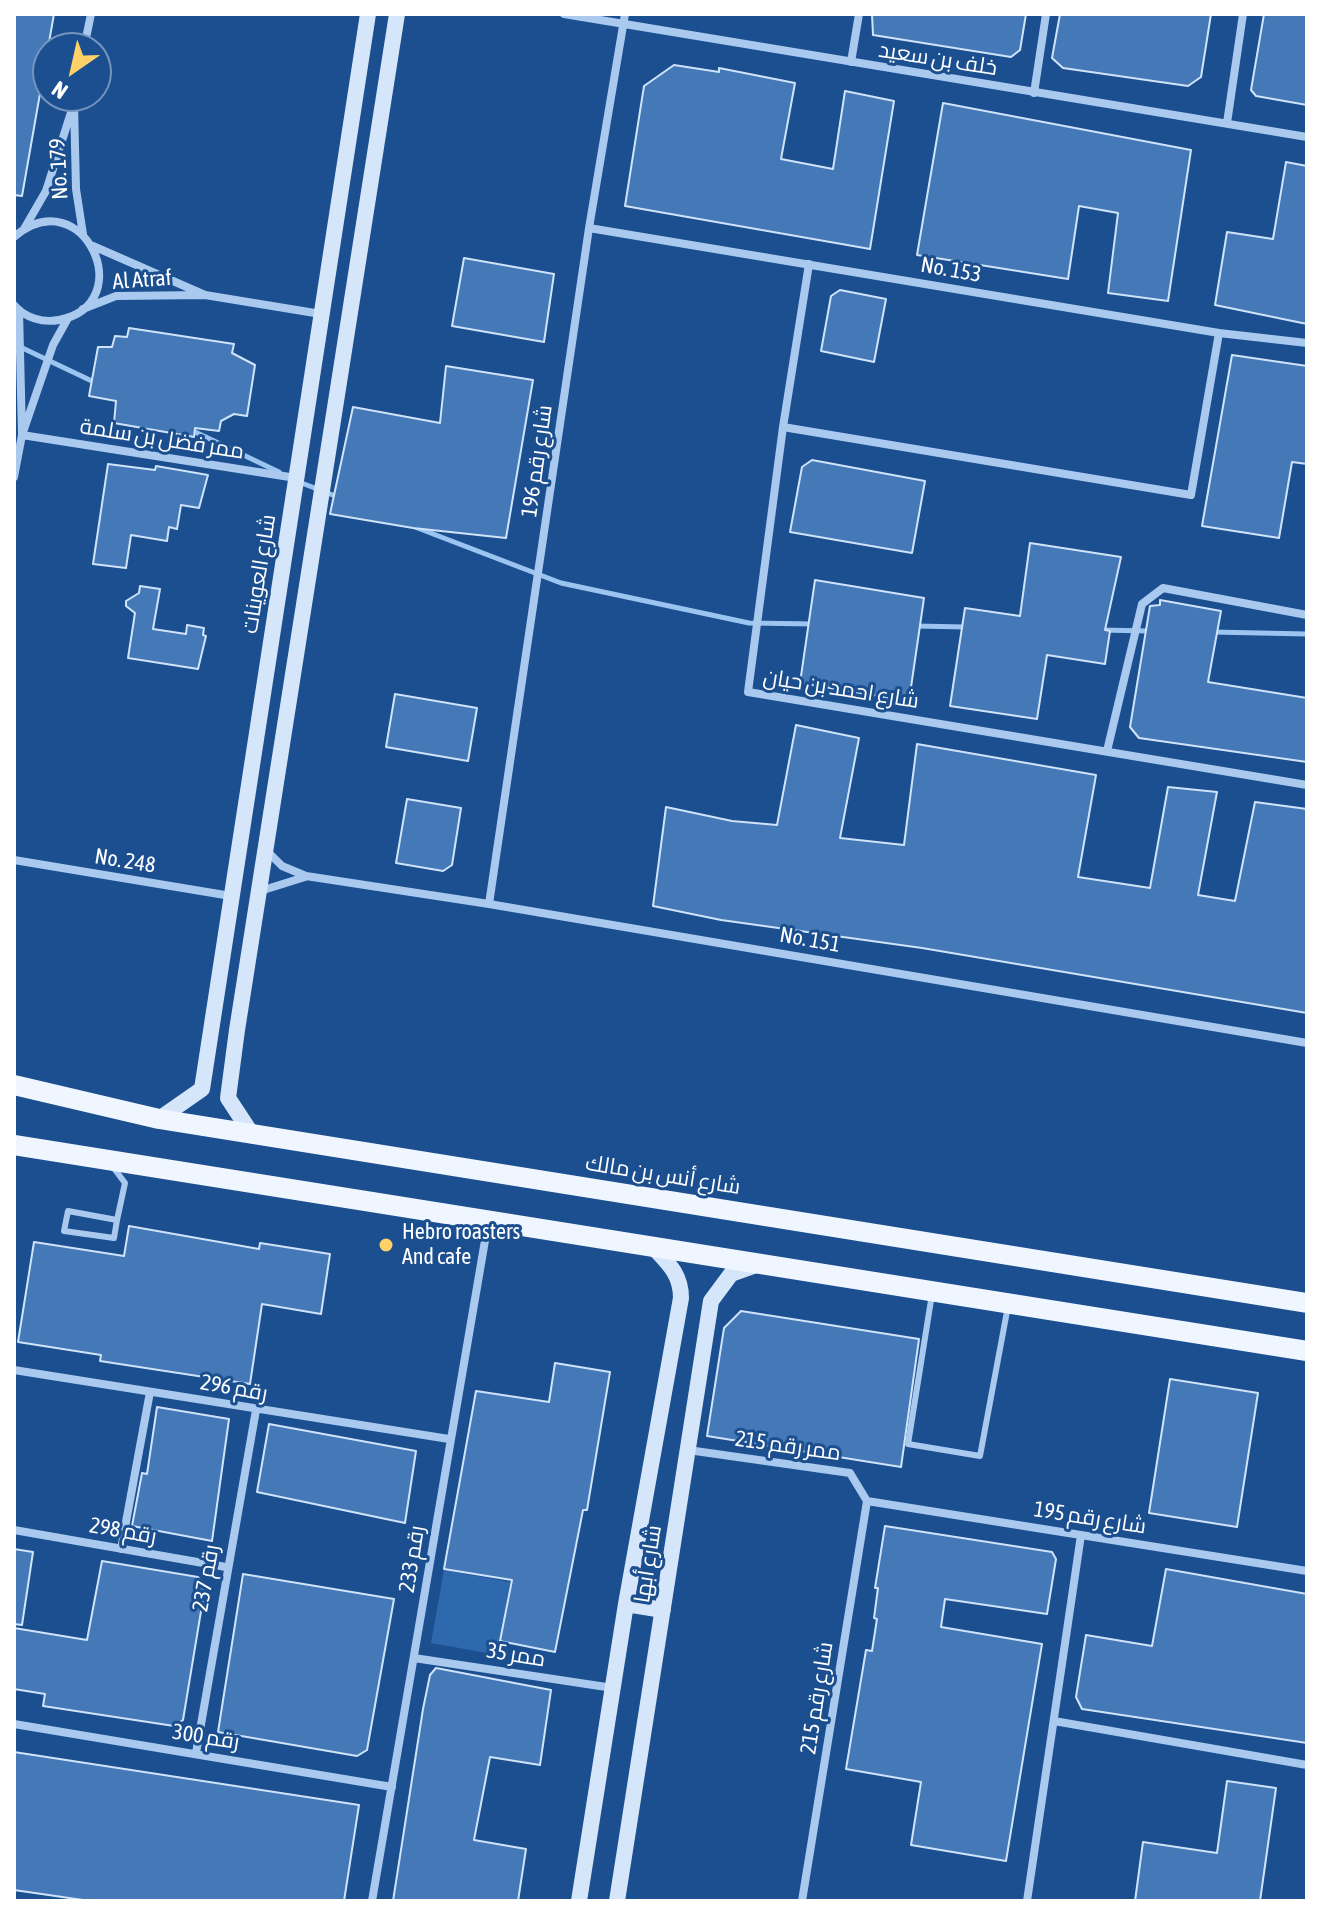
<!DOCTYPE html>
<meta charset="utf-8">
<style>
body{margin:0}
#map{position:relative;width:1321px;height:1915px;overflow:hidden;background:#1b4f8f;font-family:"Asap Condensed",sans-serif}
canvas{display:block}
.frame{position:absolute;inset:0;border:16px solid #fff;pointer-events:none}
.north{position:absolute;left:32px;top:32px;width:80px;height:80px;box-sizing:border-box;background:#1b4f8f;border:2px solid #7695bc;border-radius:50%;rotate:214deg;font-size:22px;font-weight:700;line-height:32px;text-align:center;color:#fff}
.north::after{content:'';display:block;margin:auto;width:28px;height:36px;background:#ffd166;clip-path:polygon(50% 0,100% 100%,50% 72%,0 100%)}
</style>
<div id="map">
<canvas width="1321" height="1915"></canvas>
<div class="frame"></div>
<div class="north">N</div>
</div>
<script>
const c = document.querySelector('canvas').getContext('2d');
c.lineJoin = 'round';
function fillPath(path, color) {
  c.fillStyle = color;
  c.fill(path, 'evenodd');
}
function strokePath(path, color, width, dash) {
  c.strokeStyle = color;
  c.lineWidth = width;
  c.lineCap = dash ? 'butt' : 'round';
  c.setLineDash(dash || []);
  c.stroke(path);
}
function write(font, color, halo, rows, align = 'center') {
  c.font = font + ' "Asap Condensed",Cairo,sans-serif';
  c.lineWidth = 6;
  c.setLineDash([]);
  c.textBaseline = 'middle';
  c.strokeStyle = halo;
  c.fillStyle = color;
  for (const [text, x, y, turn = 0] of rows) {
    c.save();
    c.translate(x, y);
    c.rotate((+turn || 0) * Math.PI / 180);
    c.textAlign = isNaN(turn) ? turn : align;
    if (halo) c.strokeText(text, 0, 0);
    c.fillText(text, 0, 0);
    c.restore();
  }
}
fillPath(new Path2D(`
 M444,1570L510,1582L498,1655L431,1643Z`), '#2e69ad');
strokePath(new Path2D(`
 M14,344L96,383
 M191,430L279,472
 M299,482L338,497
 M415,527L561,583L749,623L814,624
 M916,626L966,627
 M1100,630L1150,631
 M1212,632L1307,634`), '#9cc4f0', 5);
const building = new Path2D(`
 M14,14H54L22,196L14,195Z
 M872,14H1026L1020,50L1011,57L873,35Z
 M1060,14H1211L1201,77L1188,86L1063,68L1052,58Z
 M1264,14H1307V105L1256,96L1251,90Z
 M674,65L719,72V68L795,83L781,159L833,169L845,91L894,101L870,249L625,206L644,86Z
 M943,103L1191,150L1168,301L1108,293L1118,213L1079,206L1068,279L917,255Z
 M1286,162L1307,166V324L1215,305L1227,232L1273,239Z
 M464,258L554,274L544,342L452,326Z
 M840,290L886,299L874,362L821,351L831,296Z
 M129,328L234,344L232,353L255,365L247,416L234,414L221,421L219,431L195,428L194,437L114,423L116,401L89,396L98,347H112L115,336L127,337Z
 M1232,355L1307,366V464L1292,462L1279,538L1202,526Z
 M446,366L533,380L506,538L413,528L330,514L353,407L440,423Z
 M812,460L925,481L912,553L790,532L802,467Z
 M108,464L155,470L156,466L208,475L199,508L181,505L177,529L169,527L167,541L131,535L126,568L93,564Z
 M1030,543L1121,557L1105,630L1110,631L1105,664L1047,655L1037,719L950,706L965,608L1020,616Z
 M815,580L924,598L909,701L800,683Z
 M140,586L160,589L153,629L186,634L187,625L204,628L203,635L206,636L198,669L128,658L135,613L126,606V601L139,593Z
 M1160,600L1221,611L1208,682L1307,698V762L1139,738L1130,727L1150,606L1160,605Z
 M395,694L477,708L468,761L386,747Z
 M796,725L859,738L840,838L904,845L917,744L1096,775L1078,877L1150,888L1168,787L1217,792L1198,895L1235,901L1255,802L1307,809V1013L922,948L721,920L653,906L666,807L732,821L777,825Z
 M407,799L461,808L452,865L443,871L396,863Z
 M129,1226L259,1249L260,1243L330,1254L321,1314L262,1304L250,1384L100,1361L101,1355L18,1342L34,1242L124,1256Z
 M741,1311L919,1339L901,1467L707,1436L724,1328Z
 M555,1363L610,1372L587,1510H583L555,1652L500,1641L512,1580L444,1569L476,1391L549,1402Z
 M1170,1379L1258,1393L1237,1527L1149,1513Z
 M157,1407L229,1419L212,1541L132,1526L142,1473L147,1474Z
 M269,1424L416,1451L405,1523L257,1492Z
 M885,1526L1052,1552L1056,1559L1047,1614L945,1599L941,1627L1042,1644L1006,1861L911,1845L921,1782L846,1769L866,1650L872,1651L877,1619L874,1618L878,1588H875Z
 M14,1549L33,1552L22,1625L14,1624Z
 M102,1561L198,1577L205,1587L183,1720L174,1726L43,1706L45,1694L14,1689V1628L87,1640Z
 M1166,1569L1307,1594V1743L1082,1709L1076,1697L1086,1635L1152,1646Z
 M243,1574L394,1599L367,1750L357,1756L218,1732Z
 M436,1668L551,1690L540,1765L490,1757L474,1840L526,1849L518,1901H393L423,1709L430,1675Z
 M14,1752L359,1805L344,1901H90L14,1890Z
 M1227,1781L1276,1788L1260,1901H1135L1143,1842L1217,1853Z`);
fillPath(building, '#4478b7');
strokePath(building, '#cfe3fa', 2);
strokePath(new Path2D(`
 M113,1167L125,1183L117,1220L68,1211L64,1231L114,1238L117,1220
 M932,1294L908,1444L980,1456L1008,1306`), '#a9c9ee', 6);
strokePath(new Path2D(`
 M564,14L1307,137
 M84,48L91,14
 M851,62L859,14
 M1034,93L1046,14
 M1227,123L1243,14
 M589,228L1219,333L1307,343
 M24,229L46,191L74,103L76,189L83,234
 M14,237C83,178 141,304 59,320C43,323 25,318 14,305
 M809,264L783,427L748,692L1307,785
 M205,295L321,314
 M83,309L116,296L205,295L93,246
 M19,310L22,435L53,345L68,318
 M783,427L1191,495L1219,333
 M14,477L22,435L296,478
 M1107,751L1142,604L1163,588L1307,615
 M266,850L282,866L306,876L489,904L1307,1043
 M14,860L231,896
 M257,892L305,877
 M489,904L589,228L625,14
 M14,1370L449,1439
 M688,1450L850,1473L867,1501
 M867,1501L1307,1571
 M14,1530L226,1567
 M121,1549L150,1392
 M414,1658L613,1688
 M1054,1721L1307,1765
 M14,1724L392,1787
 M196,1753L256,1410
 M372,1901L488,1223
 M802,1901L867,1501
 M1027,1901L1081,1535`), '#a9c9ee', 8);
strokePath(new Path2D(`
 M159,1119L202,1089L368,14
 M251,1133L228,1098L237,1030L397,14
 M626,1604L663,1610
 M579,1901L626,1604L681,1298C681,1274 668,1263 652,1246
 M617,1901L711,1301L731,1274L759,1264`), '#d6e6fa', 16);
strokePath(new Path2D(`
 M14,1085L159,1119L1307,1303
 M14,1145L1307,1351`), '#f0f6ff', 20);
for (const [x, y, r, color] of [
 [386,1245,8,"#ffd166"]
]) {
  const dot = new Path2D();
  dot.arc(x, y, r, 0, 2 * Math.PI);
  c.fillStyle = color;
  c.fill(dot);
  strokePath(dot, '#1b4f8f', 3);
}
write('22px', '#fff', '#1b4f8f', [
 ["خلف بن سعيد",938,59,9],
 ["No. 179",59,169,-93],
 ["No. 153",951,270,10],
 ["Al Atraf",142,280,-4],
 ["ممر فضل بن سلمة",162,439,9],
 ["شارع رقم 196",537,461,-82],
 ["شارع العوينات",259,574,-81],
 ["شارع احمد بن حيان",841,689,9],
 ["No. 248",125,861,9],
 ["No. 151",810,940,10],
 ["شارع أنس بن مالك",663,1175,9],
 ["رقم 296",234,1388,10],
 ["ممر رقم 215",788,1446,8],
 ["شارع رقم 195",1090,1518,9],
 ["رقم 298",123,1531,10],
 ["رقم 233",412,1559,-81],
 ["شارع أبها",648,1564,-81],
 ["رقم 237",206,1578,-80],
 ["ممر 35",516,1655,9],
 ["شارع رقم 215",817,1698,-81],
 ["رقم 300",206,1737,9]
]);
write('22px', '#fff', '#1b4f8f', [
 ["Hebro roasters",402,1232],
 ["And cafe",402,1257]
], 'left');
</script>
